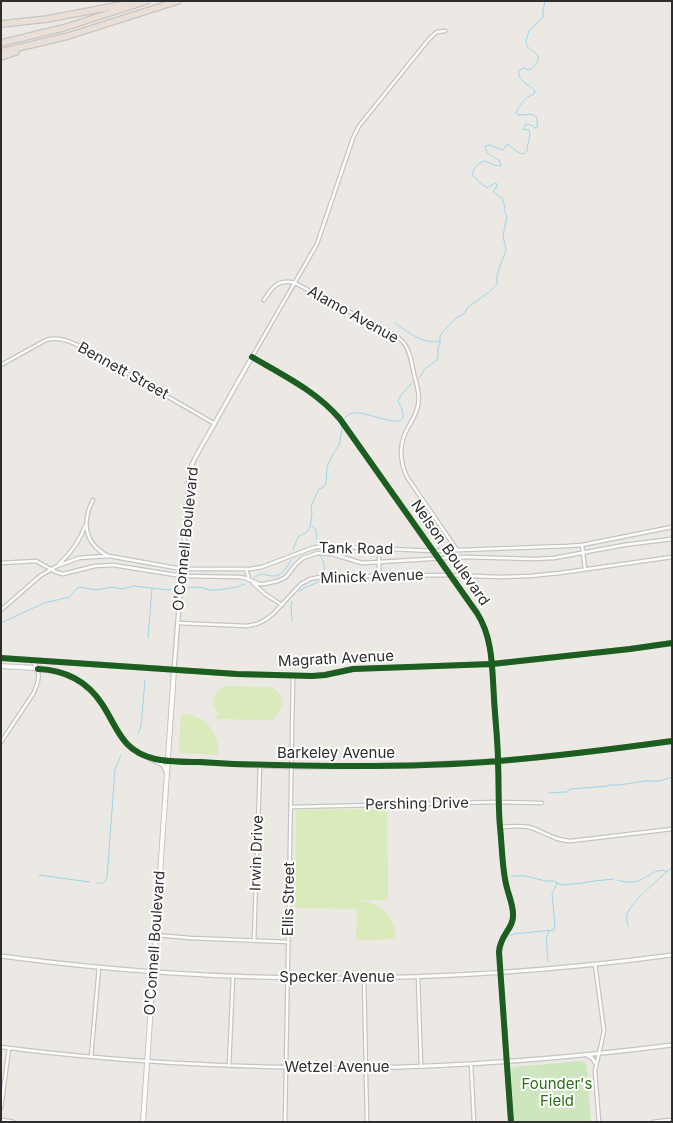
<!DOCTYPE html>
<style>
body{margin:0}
#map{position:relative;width:673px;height:1123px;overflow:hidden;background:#ece8e4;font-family:Inter,sans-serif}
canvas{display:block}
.frame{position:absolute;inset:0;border:2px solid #2e2e2e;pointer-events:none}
</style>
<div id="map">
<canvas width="673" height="1123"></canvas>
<div class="frame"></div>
</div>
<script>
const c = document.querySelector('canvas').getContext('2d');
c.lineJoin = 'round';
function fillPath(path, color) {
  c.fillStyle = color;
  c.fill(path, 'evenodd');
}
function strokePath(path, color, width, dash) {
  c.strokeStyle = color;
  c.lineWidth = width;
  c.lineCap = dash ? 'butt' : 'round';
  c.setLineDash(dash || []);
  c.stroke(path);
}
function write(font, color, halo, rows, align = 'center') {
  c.font = font + ' Inter,sans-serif';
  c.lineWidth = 4;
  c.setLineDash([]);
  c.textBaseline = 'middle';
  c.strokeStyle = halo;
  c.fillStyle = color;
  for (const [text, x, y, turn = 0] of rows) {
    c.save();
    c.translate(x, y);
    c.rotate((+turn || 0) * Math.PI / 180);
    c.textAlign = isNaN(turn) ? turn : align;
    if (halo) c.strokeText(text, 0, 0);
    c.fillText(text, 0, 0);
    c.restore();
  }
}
fillPath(new Path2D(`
 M582,1061L585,1062L587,1067L591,1122H514L511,1074L513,1067Z`), '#cee6be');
fillPath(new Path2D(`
 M225,686L271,687C285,694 286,708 274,717V720L215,719L216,716L219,715C210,705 212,692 225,686Z
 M181,714C204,714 220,732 218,755L181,753L179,751Z
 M387,809L388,900H358C380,903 396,915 395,939L358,940L356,938L357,909L295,908L296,810Z`), '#d9eabb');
strokePath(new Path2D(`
 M395,323C406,331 426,346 440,341
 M419,378L426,368L437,360L438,357V348L440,343V336L442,333L457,317L462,315L466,311L467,308L489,292L497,284V275L506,250L503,236L507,216L504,211L505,207L502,198L493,192L497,186V184L495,183L487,188L480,183L472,175C474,167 478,163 485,161L494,165L501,166L499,160C493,157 487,155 485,148V146L490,145L503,150L507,144C513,147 516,153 523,154L528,150L527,148L530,135L529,130L523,129L526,124L531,125L535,128H537C539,110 531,115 519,115L516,113C520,104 525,97 534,94L535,91C529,84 517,81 519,70L524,68L529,70C535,67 539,62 538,55C532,50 527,50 526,41L529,31L543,17V11L545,1
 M344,419C347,416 349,413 354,413C369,410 419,440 398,401L401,395L412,383
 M310,524L316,530L317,539
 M293,550L298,537L307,532L310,527L312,514L311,507L314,499L319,489L324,487L326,483L327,467L334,452L339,445L342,429L341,426
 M320,555L324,563V574
 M254,578C263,571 264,576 273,576C281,577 288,566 291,560
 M300,591L305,588L320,581
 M292,601L291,606L292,621
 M1,623L44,603L70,597L75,590L80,587L96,590L112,587L122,589L134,586L168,590L176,588H184L200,587L209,590H218L237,587L245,584
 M148,638L152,589
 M138,734L141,726L145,680
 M549,793L564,792H567L571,789L607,786L610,785H619L645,781H660L672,777
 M39,875L90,882
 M511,876H525L546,881H554L561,885L583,883L594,881L614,879
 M617,880C622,881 628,883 633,882C646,881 653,867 667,871
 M97,883C103,884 105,883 107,878L115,769L121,755
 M628,926C627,922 626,918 627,914C632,900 661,878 672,867
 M509,936L513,934L554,930L555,925L552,894L557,883
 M548,962C548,951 544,940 549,931`), '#99d6ec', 1);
const minor = new Path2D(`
 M264,300C272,287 279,278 295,283C318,295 340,307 363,319C376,325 393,331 403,342C411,351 412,367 415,378C418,389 421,401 416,412C413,420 407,428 404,436C399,450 401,464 407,477L457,550
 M252,357L317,244L353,138L359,126L429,39L437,32L445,31
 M1,365L46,340C61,336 74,343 87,350L215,424
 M93,500C81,523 85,544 108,556
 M582,545L585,569
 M379,548V576
 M1,563L36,561L56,572L63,574L95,566L113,565L182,576L240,577L245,578L259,584H264L278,581L286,577L296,564L303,558L318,553L332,554L362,563L464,557L534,559L554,558L624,545L672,539
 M59,564C71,553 80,541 85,526
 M246,569L249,579
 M253,583L265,594L282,605
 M1,610L40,576L57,566L79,558L91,557L109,556L182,569H250L262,567L312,548L323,546L434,551L567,546L582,545L672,527
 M178,623L247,626L257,624L265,620L273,614L301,584L310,579L320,577L447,575L501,577L530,576L560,573L672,557
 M1,742L33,694C39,682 42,671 32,661
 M292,807L498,802L542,803
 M500,827C510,827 519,825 529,827C543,831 555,841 571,841L672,829
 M156,935L190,938L288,942
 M254,941L260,765
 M595,964L604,1031L595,1071L599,1122
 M418,977L421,1066
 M364,978L367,1122
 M1,1047C122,1063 244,1068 365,1068
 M91,1057L99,967
 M471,1064L474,1122
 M229,1066L233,976
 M1,1108L9,1048
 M285,1122L293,676`);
const tertiary = new Path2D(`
 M174,670L189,478L191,467L195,458L252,357C283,375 316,391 340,419L477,613C493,638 492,668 494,698C495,719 498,741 498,762C499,784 498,806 500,827C502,845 502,867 506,884C508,894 513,904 513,914C514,929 500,934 499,952L511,1122
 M150,759L163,765L167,774
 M1,956C223,986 450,985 672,955
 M588,1056L592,1058L596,1064
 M365,1068C468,1066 570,1058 672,1045
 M1,1120L13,1122
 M654,1122L672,1120`);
const secondary = new Path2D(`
 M1,658L237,674L312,676L325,675L353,669L492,664L630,649L672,643
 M1,666C25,668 50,666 72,677C84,683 95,693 102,704C117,727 121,750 152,758C165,762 179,761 193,762C212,763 231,764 250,765C312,768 376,766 439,764C459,763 479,762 499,761C557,756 614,749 672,741
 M143,1122L174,670`);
const motorway = new Path2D(`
 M1,24L47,19L136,2
 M1,43L63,28L147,1
 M1,52L68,36L178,1
 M1,57L16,52`);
strokePath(minor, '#c5c4c5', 5);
strokePath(tertiary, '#c5c4c5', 5.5);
strokePath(secondary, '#c5c4c5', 6);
strokePath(motorway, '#c6c5c4', 8);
strokePath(minor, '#fcfcfb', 2.5);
strokePath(tertiary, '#fcfcfb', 3);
strokePath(secondary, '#fcfcfb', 4);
strokePath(motorway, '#eadfd6', 5.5);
strokePath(new Path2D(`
 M252,357C283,375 316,391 340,419L477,613C493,638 492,668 494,698C495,719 498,741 498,762C499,784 498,806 500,827C502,845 502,867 506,884C508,894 513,904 513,914C514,929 500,934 499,952L511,1122
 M1,658L237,674L312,676L325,675L353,669L492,664L630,649L672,643
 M38,669C64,670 87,681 102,704C118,728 121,751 155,759C169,762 185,762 200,762C225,764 250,765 276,765C350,767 425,767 499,761C557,756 614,749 672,741`), '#1b5e20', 6);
write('15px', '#2e2e2e', '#fff', [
 ["Alamo Avenue",353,315,29],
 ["Bennett Street",123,371,29],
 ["O'Connell Boulevard",186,539,-84],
 ["Tank Road",356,549,1],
 ["Nelson Boulevard",450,553,55],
 ["Minick Avenue",372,577,-2],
 ["Magrath Avenue",336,659,-3],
 ["Barkeley Avenue",336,753],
 ["Pershing Drive",417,804,-1],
 ["Irwin Drive",257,853,-88],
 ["Ellis Street",289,899,-89],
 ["O'Connell Boulevard",155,943,-86],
 ["Specker Avenue",337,977],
 ["Wetzel Avenue",337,1067]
]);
write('15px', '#2c6e1b', '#fff', [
 ["Founder's",557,1084],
 ["Field",557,1101]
]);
</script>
